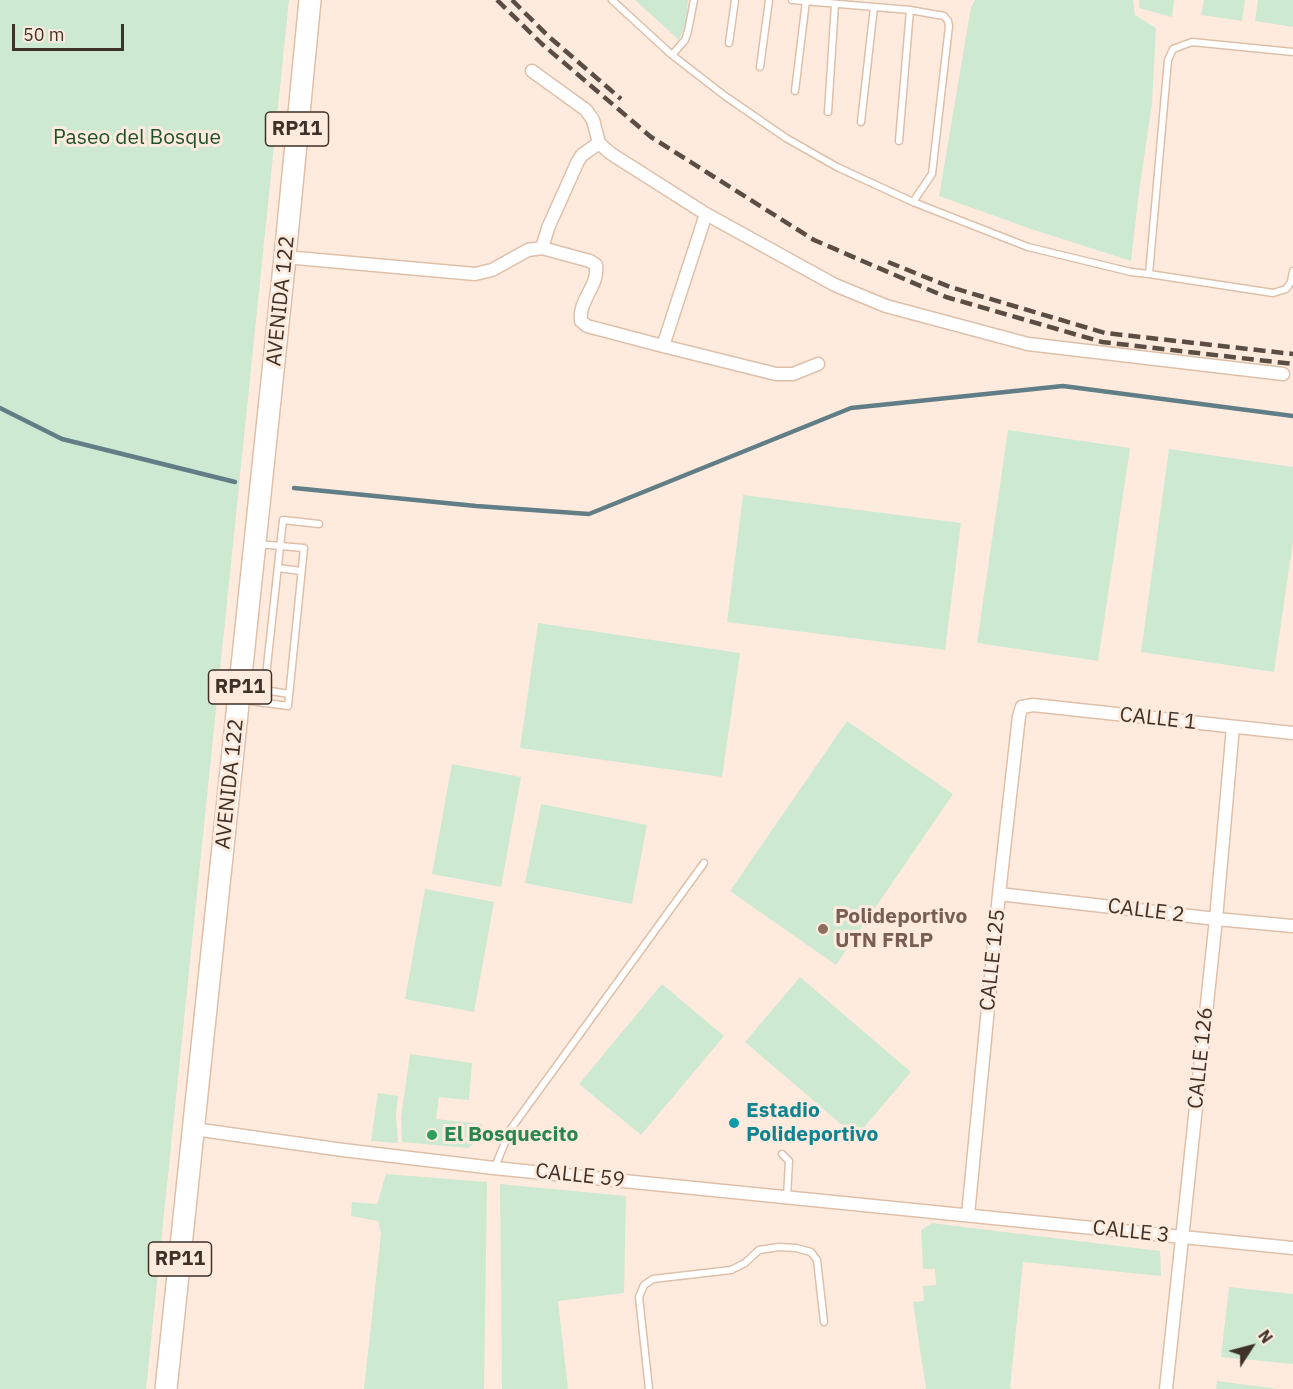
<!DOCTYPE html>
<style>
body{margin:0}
#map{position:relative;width:1293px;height:1389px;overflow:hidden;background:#feebde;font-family:"IBM Plex Sans",sans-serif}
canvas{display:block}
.north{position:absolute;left:1221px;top:1317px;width:60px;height:60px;-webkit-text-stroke:4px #feebde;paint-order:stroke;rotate:54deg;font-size:16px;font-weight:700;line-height:24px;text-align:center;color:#3d3128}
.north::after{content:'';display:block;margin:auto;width:21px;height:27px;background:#3d3128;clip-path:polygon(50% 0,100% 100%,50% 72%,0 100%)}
.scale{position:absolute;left:12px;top:24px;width:112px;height:27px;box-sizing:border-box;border:3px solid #3d3128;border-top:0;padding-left:8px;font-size:18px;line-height:21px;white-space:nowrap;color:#3d3128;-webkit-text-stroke:4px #feebde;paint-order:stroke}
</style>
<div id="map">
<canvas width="1293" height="1389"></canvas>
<div class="north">N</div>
<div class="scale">50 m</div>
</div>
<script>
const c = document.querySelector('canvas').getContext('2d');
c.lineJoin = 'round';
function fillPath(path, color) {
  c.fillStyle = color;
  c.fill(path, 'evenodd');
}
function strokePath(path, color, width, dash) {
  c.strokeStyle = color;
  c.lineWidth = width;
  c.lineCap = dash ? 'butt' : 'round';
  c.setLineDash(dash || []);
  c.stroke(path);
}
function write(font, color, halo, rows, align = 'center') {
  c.font = font + ' "IBM Plex Sans",sans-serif';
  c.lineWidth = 6;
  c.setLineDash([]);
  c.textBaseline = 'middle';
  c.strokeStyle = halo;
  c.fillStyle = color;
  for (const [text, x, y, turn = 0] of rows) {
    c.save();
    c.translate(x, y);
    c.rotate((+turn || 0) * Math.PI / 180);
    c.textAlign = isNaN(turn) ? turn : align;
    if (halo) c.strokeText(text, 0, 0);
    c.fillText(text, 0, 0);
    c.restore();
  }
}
fillPath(new Path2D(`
 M0,0H289L146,1389H0Z
 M635,0H688L686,23L679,40Z
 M975,0H1133L1135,15L1156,28L1152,103L1139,192L1131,261L1031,229L939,196L971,7Z
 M1139,0H1174L1172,17L1139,8Z
 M1204,0H1245L1242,21L1201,15Z
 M1258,0H1293V27L1255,21Z
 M1008,430L1130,448L1098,661L977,643Z
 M1169,449L1293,467V541L1274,672L1141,652Z
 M743,495L961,523L945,650L727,622Z
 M538,623L740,653L722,777L520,748Z
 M847,721L953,794L836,965L730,891Z
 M452,764L521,777L501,887L432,874Z
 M541,804L647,825L632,904L525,883Z
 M425,889L494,902L474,1012L405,999Z
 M800,977L911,1072L856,1137L745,1042Z
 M662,984L724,1036L641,1135L579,1084Z
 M410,1054L472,1063L469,1100L439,1097L436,1119L481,1124L487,1133L468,1148L402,1142L401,1117Z
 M378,1093L398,1096L396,1115L398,1143L371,1141Z
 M386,1174L487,1182L484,1389H364L381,1233L378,1221L351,1216L352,1202L377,1204Z
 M500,1184L626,1196L624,1293L558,1301L568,1389H502Z
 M932,1223L1160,1251L1161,1276L1023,1262L1010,1388L1013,1389H926L913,1302L924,1301L923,1286L936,1285L935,1269H923L921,1230Z
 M1229,1287L1293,1294V1364L1221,1357Z
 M1217,1381L1278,1389H1216Z`), '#cde9d1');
strokePath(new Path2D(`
 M0,408L62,439L235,482
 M294,488L476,506L589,514L851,408L1063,386L1293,416`), '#617d86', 4.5);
const service = new Path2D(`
 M612,0L672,55L725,96L786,138L837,167L913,202L1028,247L1131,272L1149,274L1168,60L1173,49L1192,42L1293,52
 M792,0L910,10L944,16L948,21L949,26L932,174L913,202
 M729,43L735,0
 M672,55L685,40L688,31L694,0
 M760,67L769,0
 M795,91L806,1
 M828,112L835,4
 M861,122L874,7
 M899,141L910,10
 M1149,274L1273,293L1286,289L1291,282L1293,271
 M278,568L301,571
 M264,690L289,694
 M243,700L288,706L304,548L257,544
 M263,703L283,520L319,524
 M782,1154L789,1161L787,1197
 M495,1167L510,1130L704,863
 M649,1389L639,1297L644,1285L653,1279L731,1270L745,1263L759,1250L779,1247L796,1248L811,1252L817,1260L824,1322`);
const minor = new Path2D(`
 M532,71L586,110L593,120L599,143L610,153L706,214L835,285L886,306L1028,344L1283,374
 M542,248L548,228L578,161L582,155L599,143
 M285,257L475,274L492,270L528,250L542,248L590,261L596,265C599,287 578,300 581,321L587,326L663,346L776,374H793L818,364
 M663,346L706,214
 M999,894L1216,919L1293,926
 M194,1129L343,1150L494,1168L1293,1248
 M968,1215L999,894L1019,716L1022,707L1033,705L1293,733
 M1166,1389L1216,919L1233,727`);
const trunk = new Path2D(`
 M166,1389L285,257L310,0`);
strokePath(service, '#dec0aa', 9);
strokePath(minor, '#dec0aa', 15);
strokePath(trunk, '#dec0aa', 24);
strokePath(service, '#fff', 6);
strokePath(minor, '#fff', 12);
strokePath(trunk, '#fff', 21);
strokePath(new Path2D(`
 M497,0L542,44L651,137L814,240L946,297L1102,342L1293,364
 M512,0L547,35L621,99
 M888,262L950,287L1105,333L1293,354`), '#5a4d43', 4.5, [12, 6]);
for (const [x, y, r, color] of [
 [823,929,6,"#8d6e63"],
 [734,1123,6,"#0f9aa8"],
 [432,1135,6,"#2e9e5b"]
]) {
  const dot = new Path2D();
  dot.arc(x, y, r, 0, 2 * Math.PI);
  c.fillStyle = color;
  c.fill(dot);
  strokePath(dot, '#feebde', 2);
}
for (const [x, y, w] of [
 [297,129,63],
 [240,687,63],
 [180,1259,63]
]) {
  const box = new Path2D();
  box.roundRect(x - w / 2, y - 17, w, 34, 4.5);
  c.fillStyle = '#feebde';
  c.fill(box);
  strokePath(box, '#3d3128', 1.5);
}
write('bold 20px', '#3d3128', null, [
 ["RP11",297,129],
 ["RP11",240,687],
 ["RP11",180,1259]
]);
write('21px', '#1c512b', '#feebde', [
 ["Paseo del Bosque",137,138]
]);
write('21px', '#3d3128', '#feebde', [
 ["AVENIDA 122",281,301,-84],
 ["CALLE 1",1158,719,6],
 ["AVENIDA 122",230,784,-84],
 ["CALLE 2",1146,911,7],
 ["CALLE 125",993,960,-84],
 ["CALLE 126",1201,1058,-84],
 ["CALLE 59",580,1176,6],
 ["CALLE 3",1131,1232,6]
]);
write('bold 21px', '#785e54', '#feebde', [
 ["Polideportivo",835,917],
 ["UTN FRLP",835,941]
], 'left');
write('bold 21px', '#0d838f', '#feebde', [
 ["Estadio",746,1111],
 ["Polideportivo",746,1135]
], 'left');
write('bold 21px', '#27864d', '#feebde', [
 ["El Bosquecito",444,1135]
], 'left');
</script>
